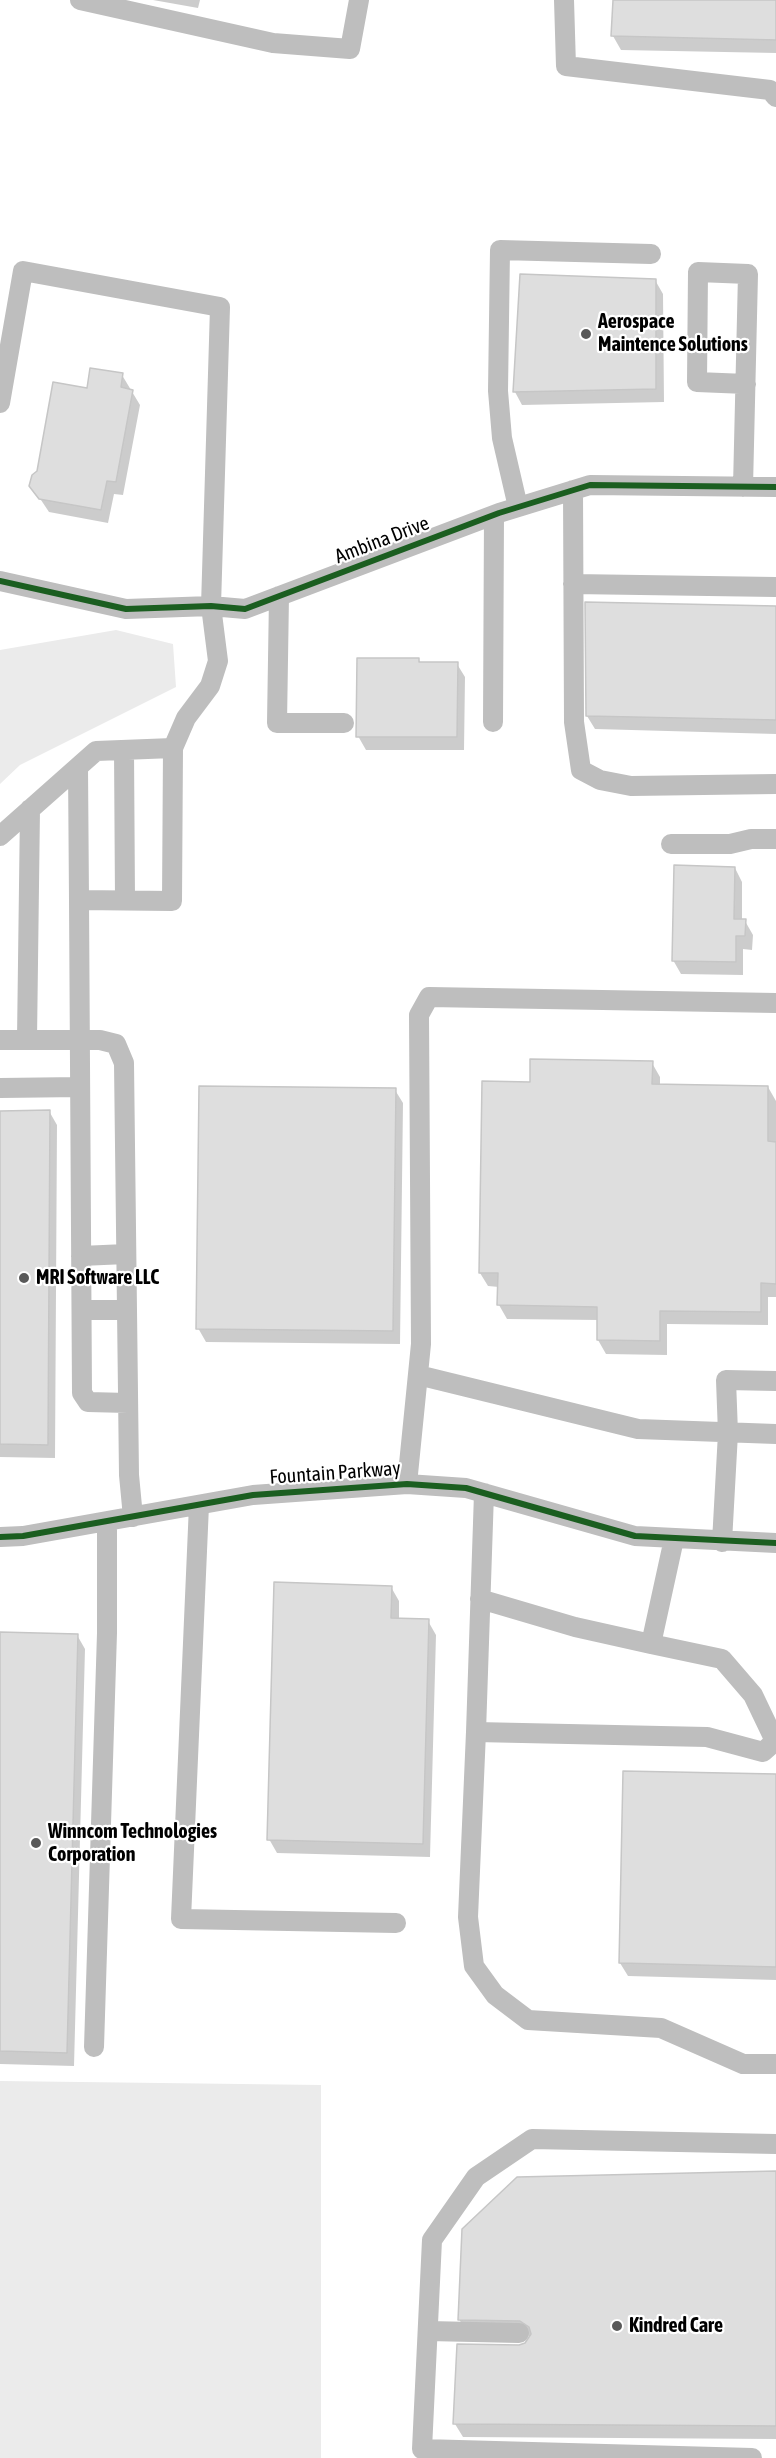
<!DOCTYPE html>
<style>
body{margin:0}
canvas{display:block;background:#fff}
</style>
<canvas width="776" height="2458"></canvas>
<script>
const c = document.querySelector('canvas').getContext('2d');
c.lineJoin = 'round';
function fillPath(path, color) {
  c.fillStyle = color;
  c.fill(path, 'evenodd');
}
function strokePath(path, color, width, dash) {
  c.strokeStyle = color;
  c.lineWidth = width;
  c.lineCap = dash ? 'butt' : 'round';
  c.setLineDash(dash || []);
  c.stroke(path);
}
function write(font, color, halo, rows, align = 'center') {
  c.font = font + ' "Asap Condensed",sans-serif';
  c.lineWidth = 4.5;
  c.setLineDash([]);
  c.textBaseline = 'middle';
  c.strokeStyle = halo;
  c.fillStyle = color;
  for (const [text, x, y, turn = 0] of rows) {
    c.save();
    c.translate(x, y);
    c.rotate((+turn || 0) * Math.PI / 180);
    c.textAlign = isNaN(turn) ? turn : align;
    if (halo) c.strokeText(text, 0, 0);
    c.fillText(text, 0, 0);
    c.restore();
  }
}
fillPath(new Path2D(`
 M116,630L173,644L176,687L20,765L0,784V650Z
 M0,2081L321,2085V2458H0Z`), '#ebebeb');
fillPath(new Path2D(`
 M153,0H200L198,8Z
 M615,0H776V53L621,50L613,36Z
 M655,280L663,294L664,402L522,405L515,392Z
 M122,375L140,405L123,495L114,494L108,523L49,512L31,485L88,390Z
 M776,608V734L595,729L587,716Z
 M418,659L421,663L457,664L465,677L464,750H366L358,736Z
 M735,868L742,882V921H745L753,935L752,950L743,949V975L681,974L673,960Z
 M652,1063L660,1077V1085L768,1087L776,1101V1297H768V1325L667,1324V1355L606,1354L598,1340L599,1320L507,1319L499,1305V1287L488,1286L480,1273L531,1083Z
 M395,1090L403,1103L400,1344L206,1342L198,1328Z
 M49,1111L57,1125L55,1458L0,1457V1113Z
 M391,1587L399,1601V1620L428,1621L436,1635L430,1857L277,1853L269,1839Z
 M0,1633L77,1635L85,1649L74,2066L0,2064Z
 M776,1775V1980L628,1976L620,1963Z
 M776,2172V2439L463,2437L455,2424L531,2336L467,2333L459,2319Z`), '#0003');
const building = new Path2D(`
 M613,0H776V40L611,36Z
 M520,274L656,279V389L513,392Z
 M90,368L123,373L121,387L133,390L116,482L107,481L101,510L39,499L29,486L32,475L37,471L53,382L87,388Z
 M585,602L776,606V720L586,716Z
 M357,658H419V662H458L457,737H356Z
 M674,865L735,867L734,919H746L745,936H736V962L672,961Z
 M530,1059L653,1061L652,1084L768,1086V1141L776,1142V1284L761,1283V1312L660,1311V1341L597,1340V1307L497,1305L498,1273H479L482,1081L530,1082Z
 M199,1086L396,1088L393,1331L196,1329Z
 M50,1110L48,1445L0,1444V1111Z
 M274,1582L392,1586L391,1618L429,1619L423,1844L267,1840Z
 M0,1632L78,1634L67,2053L0,2051Z
 M623,1771L776,1774V1967L619,1963Z
 M776,2171V2426L453,2424L457,2344L519,2345L525,2343L531,2334L529,2327L520,2321L458,2320L462,2229L517,2177Z`);
fillPath(building, '#dedede');
strokePath(building, '#c6c6c6', 1.5);
strokePath(new Path2D(`
 M80,0L273,43L350,49L359,0
 M564,0L566,66L770,90L776,97
 M0,403L23,271L220,307L211,606L218,661L210,686L186,718L173,748L96,751L0,836
 M743,487L748,274L698,272L697,382L746,384
 M573,490L574,722L581,770L600,780L631,786L776,784
 M518,507L502,438L498,391L500,250L651,254
 M0,581L126,609L211,606L245,609L499,513L590,485L776,487
 M573,584L776,587
 M279,596L277,723H344
 M493,722L494,515
 M124,750L125,900
 M78,767L79,900
 M671,844H730L751,839H776
 M27,1039L30,809
 M0,1040H100L116,1044L124,1063L129,1475L133,1517
 M0,1088L80,1087
 M81,1256L126,1254
 M82,1310H127
 M418,1375L638,1429L776,1434
 M128,1403L88,1402L82,1393L79,900L172,901L173,748
 M407,1484L421,1344L419,1015L429,997L776,1003
 M484,1493L476,1732L707,1737L763,1752L775,1741L753,1695L722,1659L651,1644L674,1539
 M199,1505L181,1919L396,1923
 M0,1537L23,1536L253,1495L407,1484L466,1488L635,1536L776,1543
 M722,1542L728,1433L726,1380L776,1381
 M480,1599L575,1627L651,1644
 M476,1732L468,1917L474,1966L495,1995L528,2020L661,2028L743,2064H776
 M94,2047L107,1633V1521
 M428,2331L519,2333
 M752,2458L422,2449L432,2240L476,2177L532,2139L776,2144`), '#bebebe', 20);
strokePath(new Path2D(`
 M0,581L126,609L211,606L245,609L499,513L590,485L776,487
 M0,1537L23,1536L253,1495L407,1484L466,1488L635,1536L776,1543`), '#1b5e20', 6);
for (const [x, y, r, color] of [
 [586,334,6,"#595959"],
 [24,1278,6,"#595959"],
 [36,1843,6,"#595959"],
 [617,2326,6,"#595959"]
]) {
  const dot = new Path2D();
  dot.arc(x, y, r, 0, 2 * Math.PI);
  c.fillStyle = color;
  c.fill(dot);
  strokePath(dot, '#fff', 2);
}
write('bold 20px', '#000', '#fff', [
 ["Aerospace",598,322],
 ["Maintence Solutions",598,345],
 ["MRI Software LLC",36,1278],
 ["Winncom Technologies",48,1832],
 ["Corporation",48,1855],
 ["Kindred Care",629,2326]
], 'left');
write('20px', '#000', '#fff', [
 ["Ambina Drive",382,540,-21],
 ["Fountain Parkway",335,1473,-4]
]);
</script>
